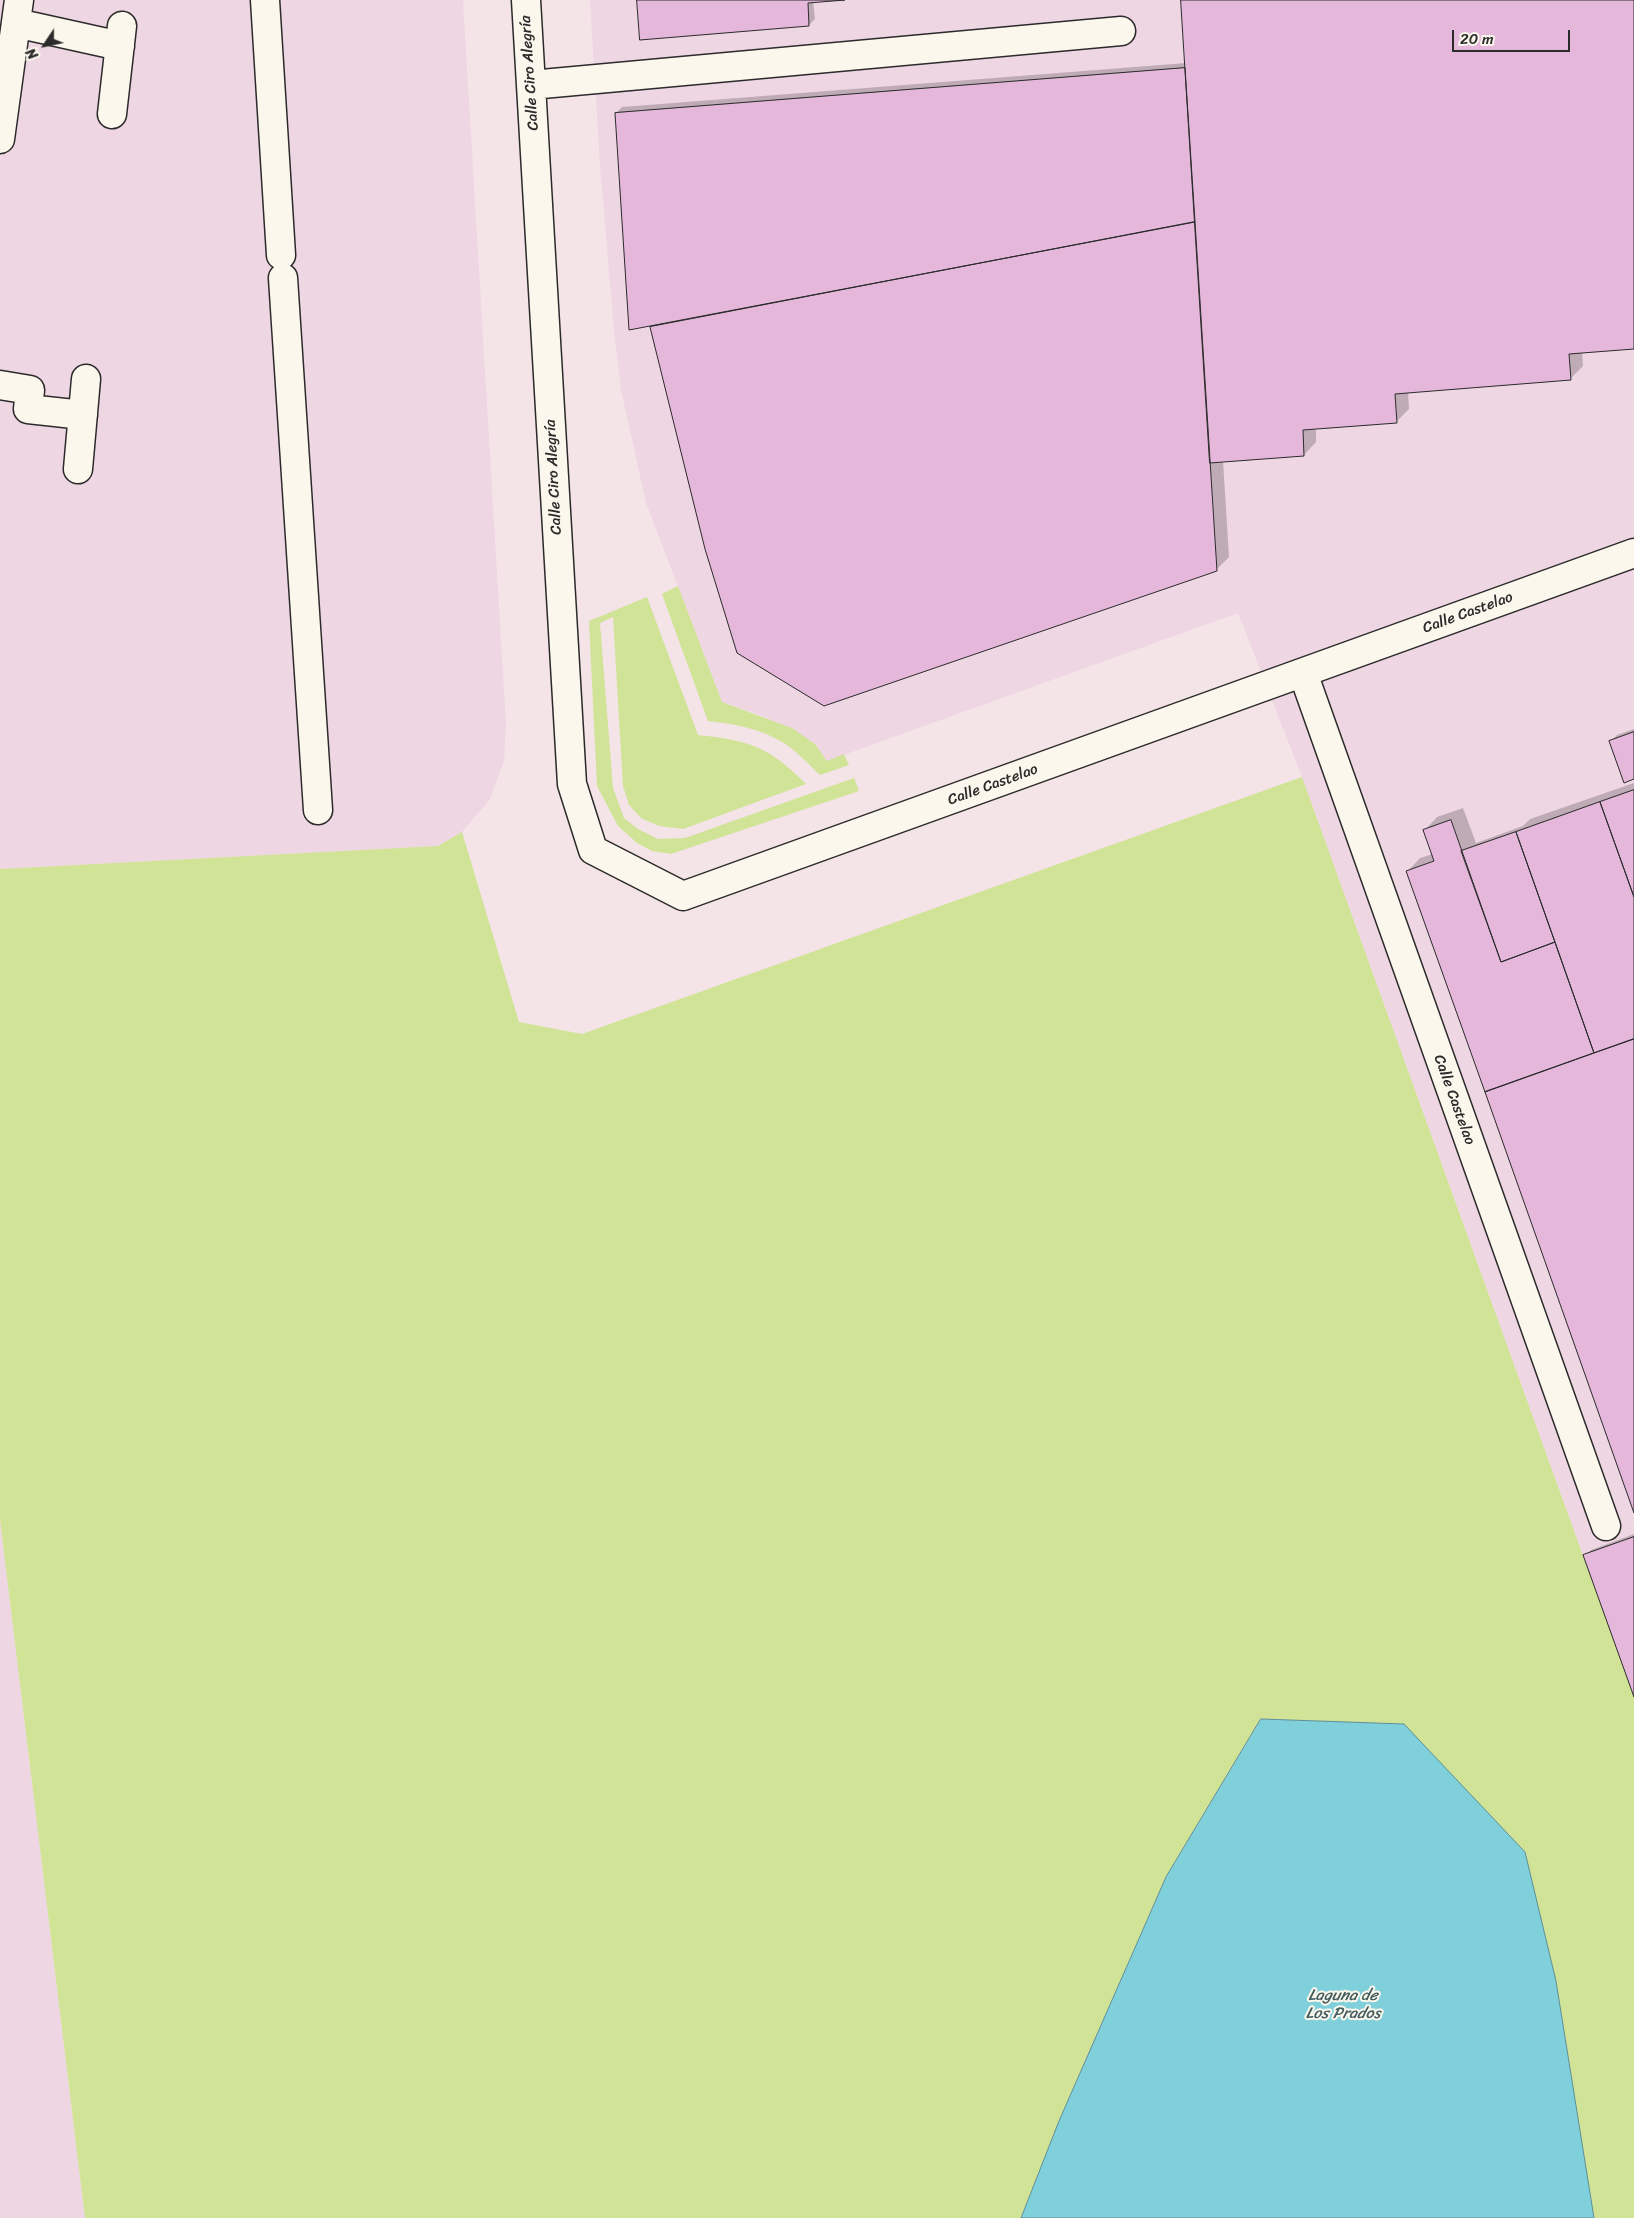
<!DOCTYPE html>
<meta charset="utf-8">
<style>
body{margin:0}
#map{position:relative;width:1634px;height:2218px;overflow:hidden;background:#f4e4e7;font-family:Sriracha,sans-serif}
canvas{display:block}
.north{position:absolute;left:20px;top:20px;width:50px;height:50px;-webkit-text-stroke:4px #fbf7ec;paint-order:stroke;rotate:236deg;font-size:14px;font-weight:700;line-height:20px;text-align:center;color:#2b2b2b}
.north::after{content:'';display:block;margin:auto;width:18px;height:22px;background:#2b2b2b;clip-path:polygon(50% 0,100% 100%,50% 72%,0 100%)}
.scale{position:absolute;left:1452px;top:30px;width:118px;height:22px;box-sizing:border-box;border:2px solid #2b2b2b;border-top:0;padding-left:6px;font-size:15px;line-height:18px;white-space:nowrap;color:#2b2b2b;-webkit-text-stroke:4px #fbf7ec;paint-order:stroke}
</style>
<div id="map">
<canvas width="1634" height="2218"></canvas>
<div class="north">N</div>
<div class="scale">20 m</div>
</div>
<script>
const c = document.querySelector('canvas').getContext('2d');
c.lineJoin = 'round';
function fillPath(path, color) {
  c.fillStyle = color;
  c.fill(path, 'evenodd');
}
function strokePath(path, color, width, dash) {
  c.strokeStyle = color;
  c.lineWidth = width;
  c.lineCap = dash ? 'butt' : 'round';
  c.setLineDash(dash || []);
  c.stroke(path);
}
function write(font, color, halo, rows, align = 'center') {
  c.font = font + ' Sriracha,sans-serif';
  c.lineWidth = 4;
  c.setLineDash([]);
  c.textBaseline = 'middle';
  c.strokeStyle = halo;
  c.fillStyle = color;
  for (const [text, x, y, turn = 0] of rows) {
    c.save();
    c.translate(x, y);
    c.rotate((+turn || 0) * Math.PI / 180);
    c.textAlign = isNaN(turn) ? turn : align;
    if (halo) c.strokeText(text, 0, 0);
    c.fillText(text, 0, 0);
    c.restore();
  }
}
fillPath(new Path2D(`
 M0,0H463L506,724L504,761L490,799L462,832L439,846L0,869Z
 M590,0H1634V1697L1302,777L1238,613L827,761L815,744L760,715L722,702L646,503L621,390L614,331L600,166Z
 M0,1520L85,2218H0Z`), '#efd6e3');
fillPath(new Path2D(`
 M678,586L722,702L792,728L815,744L827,761L844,754L849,765L820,775C808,764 796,750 782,742C759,728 734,724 708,721L662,594Z
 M647,597L698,735C748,740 770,747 806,784L683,829L659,826L641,818L629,805L623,786L613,617L600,623L613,788L624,818L638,829L658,839L685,838L854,778L859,791L671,854L652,851L637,843L618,826L597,786L589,621Z
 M1302,777L1634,1697V2218H1594L1556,1981L1404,1724L1261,1719L1166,1877L1059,2121L1021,2218H85L0,1520V869L438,846L462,832L519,1022L582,1034Z`), '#d1e397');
const water = new Path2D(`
 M1261,1719L1404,1724L1525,1852L1556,1981L1594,2218H1021L1059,2121L1166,1877Z`);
fillPath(water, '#80d0dc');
strokePath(water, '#5e8e95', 1);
fillPath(new Path2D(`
 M638,0H829L813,1L815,19L809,25Z
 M1182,0H1634V348L1582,352L1583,366L1570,379L1408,391L1409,409L1396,422L1316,428V442L1304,455L1223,461L1229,557L1216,570L651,328L655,323L616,113L622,107L1186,63Z
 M1634,729V778L1611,741L1617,735Z
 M1634,783V1509L1408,871L1420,858L1433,854L1425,830L1437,817L1463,808L1476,843L1523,826L1530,819Z
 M1634,1534V1694L1585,1556L1591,1550Z`), '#0003');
const building = new Path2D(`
 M637,0H845L808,3L809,26L640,40Z
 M1181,0H1634V349L1569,354L1571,380L1395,394L1397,423L1303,430L1304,456L1210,463Z
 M1185,68L1195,222L629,330L615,113Z
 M1195,222L1217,571L824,706L737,653L705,549L650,327Z
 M1634,732V779L1624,783L1609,741Z
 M1634,790V897L1600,802Z
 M1600,802L1634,897V1039L1594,1053L1516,832Z
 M1451,820L1501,962L1555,942L1594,1053L1485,1092L1406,871L1434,861L1423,830Z
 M1516,832L1555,942L1501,962L1461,851Z
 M1634,1039V1513L1485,1092Z
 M1634,1537V1697L1583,1555Z`);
fillPath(building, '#e4b7db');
strokePath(building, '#2b2b2b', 1);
const minor = new Path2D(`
 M265,0L281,255
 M526,0L572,784L593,850L683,896L1634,553
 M16,23L120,46
 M531,85L1121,31
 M112,114L122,26
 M0,139L19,0
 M283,278L318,810
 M0,385L30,390L28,409L83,415
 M78,469L86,379
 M1303,673L1606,1526`);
strokePath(minor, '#2b2b2b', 31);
strokePath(minor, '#fbf7ec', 28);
write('15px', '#2b2b2b', '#fbf7ec', [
 ["Calle Ciro Alegría",530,73,-94],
 ["Calle Ciro Alegría",554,477,-93],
 ["Calle Castelao",1468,613,-20],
 ["Calle Castelao",993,785,-20],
 ["Calle Castelao",1454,1100,70]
]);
write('italic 16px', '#445d60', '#fbf7ec', [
 ["Laguna de",1343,1996],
 ["Los Prados",1343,2014]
]);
</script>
